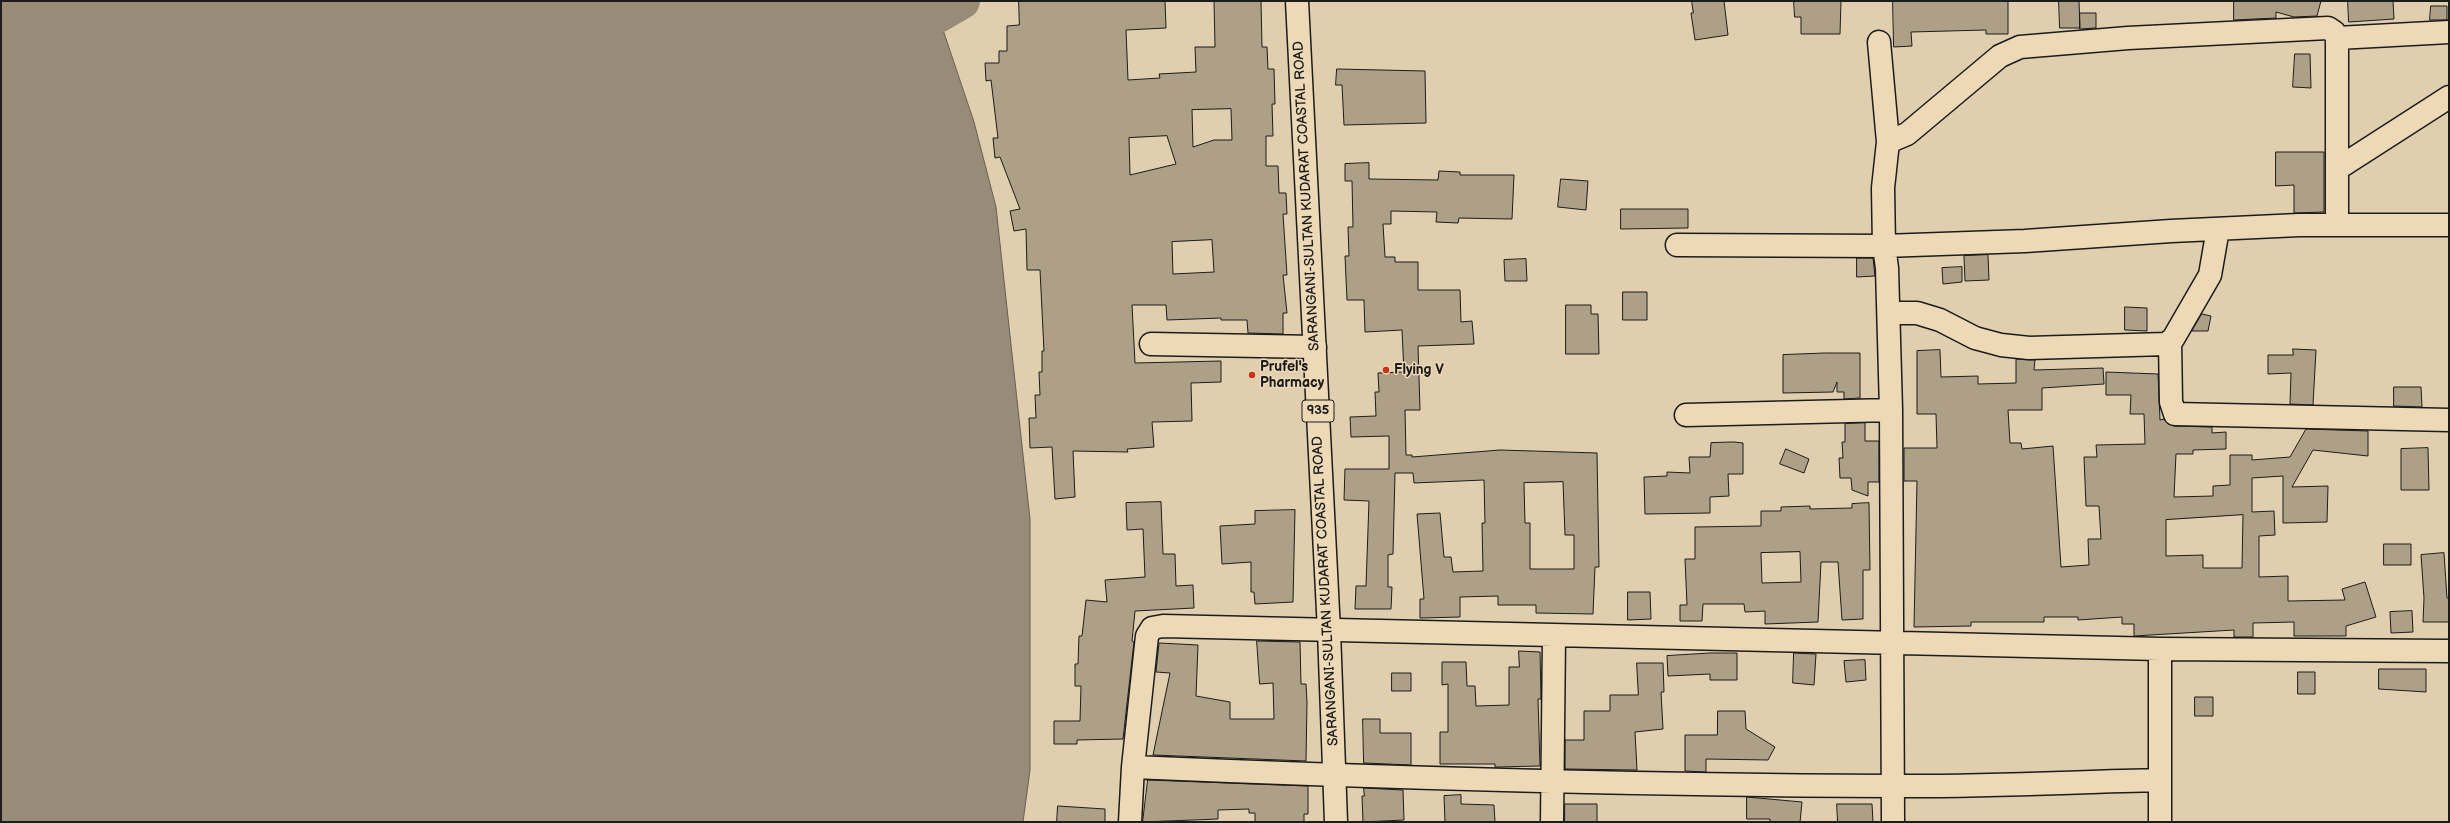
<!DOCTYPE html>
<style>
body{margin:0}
#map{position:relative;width:2450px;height:823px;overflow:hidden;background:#e1ceae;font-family:"Balsamiq Sans",sans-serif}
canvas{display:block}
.frame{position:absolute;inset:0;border:2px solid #1c1c1c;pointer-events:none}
</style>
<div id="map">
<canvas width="2450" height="823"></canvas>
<div class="frame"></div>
</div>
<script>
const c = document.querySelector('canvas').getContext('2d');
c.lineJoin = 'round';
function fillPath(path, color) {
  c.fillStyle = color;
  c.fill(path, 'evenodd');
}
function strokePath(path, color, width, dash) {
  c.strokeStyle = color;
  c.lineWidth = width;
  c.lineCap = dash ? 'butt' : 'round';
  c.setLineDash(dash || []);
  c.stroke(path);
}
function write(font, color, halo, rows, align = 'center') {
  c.font = font + ' "Balsamiq Sans",sans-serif';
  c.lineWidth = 3;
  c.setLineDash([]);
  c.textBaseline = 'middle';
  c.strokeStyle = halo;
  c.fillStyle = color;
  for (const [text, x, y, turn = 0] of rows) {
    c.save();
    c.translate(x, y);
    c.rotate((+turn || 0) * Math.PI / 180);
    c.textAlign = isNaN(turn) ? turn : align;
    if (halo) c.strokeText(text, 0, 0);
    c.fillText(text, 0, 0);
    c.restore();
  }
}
const water = new Path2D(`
 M1,1H938V15L974,122L996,207L1030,519V770L1023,822H1Z`);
fillPath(water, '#988b77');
strokePath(water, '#665f53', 1);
strokePath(new Path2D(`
 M938,15L962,1`), '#988b77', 36);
const building = new Path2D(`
 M1019,1H1165L1166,28L1126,30L1128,80L1160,78L1159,74L1196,72L1195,47H1215L1214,1H1261L1262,47H1267L1268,69H1274L1275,104H1272L1273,136H1266V166H1278L1279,193H1286L1287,214H1283L1287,275H1283L1287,313H1283V334L1248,333L1247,320H1221V318L1167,320L1166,305H1132L1135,363L1221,361V382L1191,383L1192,421L1152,422L1154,447L1127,449L1128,452L1073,451L1075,497L1055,499L1052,447L1030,448L1029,418H1036L1035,395H1040L1039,372H1042V351H1044L1040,270H1027L1026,229L1014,231L1010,211L1020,209L1000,157L995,158L993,138H998L991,80L986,81L985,63H999V51H1007V26L1019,25ZM1231,109L1232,140H1214L1193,147L1192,110ZM1167,136L1176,164L1130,175L1129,138ZM1212,240L1214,272L1173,274L1172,242Z
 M1692,1H1724L1728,35L1695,40L1691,13H1693Z
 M1794,1H1841L1840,34H1801V17H1795Z
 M1893,1H2008V34H1986V30L1911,32L1912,46L1894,47Z
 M2059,1H2079L2080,28H2060Z
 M2234,1H2321L2317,16L2294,17L2276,12V18L2234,20Z
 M2348,1H2393L2394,19L2349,22Z
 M2431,6H2447V20H2430Z
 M2080,13H2096V28L2080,29Z
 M2295,54H2310L2311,88L2293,87Z
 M1337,69L1425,71L1426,123L1344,125L1342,85H1336Z
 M2276,152H2324V212L2294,213V185L2276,186Z
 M1369,163V179L1438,180L1439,171L1460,172V175H1514L1512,219L1459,218L1458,223L1436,222L1437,212L1391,211V224H1383L1385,257H1395V262H1418V290H1460L1461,322L1472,321L1474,344L1418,346L1420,410H1405L1406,455H1412V457L1500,450L1597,453L1599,567H1595L1593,614L1536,613V605H1498V596L1460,597V617L1420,618V599H1424L1417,514L1440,513L1444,557H1451L1453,572L1483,571L1482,523H1485L1484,480L1414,483L1413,473H1395L1393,554L1388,555V587H1392L1391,609H1355L1356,586H1366L1369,501L1344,500L1345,469H1389V436L1351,437L1350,417L1376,416L1375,392H1379L1378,373L1404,372L1402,330L1365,332L1364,300H1347L1345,256H1349L1348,227H1353L1352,181H1345V164ZM1563,482L1565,535H1574V569H1530V523H1525L1524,483Z
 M1561,179L1588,181L1586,210L1558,207Z
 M1621,209H1688V228L1621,229Z
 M1988,255L1989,280L1965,281L1964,256Z
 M1857,258H1873L1875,276L1857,277Z
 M1526,259L1527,281H1505L1504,260Z
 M1962,267V282L1943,284L1942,268Z
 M1623,292H1647V320H1623Z
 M1566,305H1591V314H1598L1599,354H1566Z
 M2125,307L2147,308V331L2125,330Z
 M2202,314L2211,316L2208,331H2192Z
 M2293,349L2316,350L2313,405L2290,404L2291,373L2268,374V355H2293Z
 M1940,350L1941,377L1978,376V384L2016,383V359L2035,360L2034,370L2103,368L2104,384L2042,388V410H2008L2010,443H2021L2022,449L2053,446L2061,567L2089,565L2088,539H2101L2099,506H2086L2084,457H2097L2096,445L2145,444L2144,414H2130L2131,395H2106V372L2158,374L2160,420L2164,419L2168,424L2174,426L2212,427V433L2226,432V449L2193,450V454H2176L2174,497L2213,496V486L2230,485V455H2252V460L2290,457L2306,429L2368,431V456L2313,450L2292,487L2328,486L2327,522L2283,523V476L2252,478V512L2274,511L2275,535L2259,536V577L2288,576V601L2345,600L2342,589L2365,582L2376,617L2346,626V636H2294V622L2253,623V637H2234V630L2134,636V624H2122V617L2078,620V617H2044V622H1971V626L1914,627L1917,481H1904V448H1937L1936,414H1917V351ZM2243,515L2242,568H2203V555L2166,556V520Z
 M1825,353H1860V398L1844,399V392H1837V382L1833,392L1783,393V355Z
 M2394,387H2421L2422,407L2394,406Z
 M1865,423V441H1879V482H1868V496L1852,490L1851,478H1840L1839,458H1843L1842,442H1845V424Z
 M1734,442L1743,443V474H1728L1729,496L1710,497V513L1645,514L1644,477L1667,476V472L1690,473L1689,457H1710L1711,443Z
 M2428,448L2429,490H2401V449Z
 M1786,449L1809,459L1804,473L1780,464Z
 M1161,502L1163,554H1175L1176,586L1193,585L1194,608L1135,611L1132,641L1134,642L1123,739L1077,740V744H1054V721H1080L1081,686H1075V664H1078L1079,636H1082L1086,600L1107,602L1105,580L1145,577L1143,529L1127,530L1126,503Z
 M1869,503L1870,570H1863V619L1842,620L1838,562H1821L1818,622L1765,624V611L1745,612L1744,604H1703L1702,621H1680V605H1687L1685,559H1695V527L1761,526V511H1781V507L1810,506V509L1852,508V504ZM1800,552L1801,582L1762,583L1761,553Z
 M1295,510L1293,602L1255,604L1254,592H1251V562L1222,564L1220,526L1255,524V511Z
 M2384,544H2411V565H2384Z
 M2444,553L2447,598H2449V622H2423L2424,598L2421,555Z
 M1628,592H1650L1651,619L1628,620Z
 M2412,611L2413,632L2391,633L2390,612Z
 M1257,641L1300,642L1301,684H1306L1307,702L1306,761L1153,755L1170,673L1156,672L1159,643L1198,645L1196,696L1230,702V719H1274L1273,683L1260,684Z
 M1519,651L1540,652L1541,699H1538L1540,766L1497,767H1495V764H1440V732H1448V684L1442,685V662H1466L1467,686H1475L1476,706L1509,705V667H1519Z
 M1710,653H1737V680H1710V674L1668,676L1667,656Z
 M1794,653L1816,654L1814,685L1793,683Z
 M1865,660L1866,680L1846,682L1844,661Z
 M1637,663H1663L1664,692H1661L1663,729L1635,732L1637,770L1565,769V740H1584V711H1610V695H1638Z
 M2379,669H2426V692L2379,689Z
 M2298,672H2315V694H2298Z
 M1392,673H1411V691H1392Z
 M2195,697H2213V716H2195Z
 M1718,711H1745L1746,729L1775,747L1768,760L1706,759V772L1685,771V735H1717Z
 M1363,719H1380V733H1411V765L1364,763Z
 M1148,780L1308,786V814H1304V822H1255V813H1249V809L1218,810V819L1143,822Z
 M1364,788L1403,790L1404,820L1363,822L1362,796H1364Z
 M1461,795V804L1494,805L1495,822H1445L1444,796Z
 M1747,797L1802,802L1800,822H1770V819H1747Z
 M1565,804H1597V822H1565Z
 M1837,804H1872L1873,822H1838Z
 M1058,806L1105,809V822H1057Z`);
fillPath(building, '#ae9f87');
strokePath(building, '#1c1c1c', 1);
const minor = new Path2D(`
 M2337,38L2449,32
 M1888,142L1907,134L2000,56L2020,47L2128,38L2328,28L2334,32L2337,38V225
 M2337,169L2449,97
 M1677,245L1884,246L1883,188L1888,142L1879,42
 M1889,313H1917L1940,320L1975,338L2001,345L2029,348L2166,344L2173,339L2210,275L2218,229
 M2170,341L2171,402L2175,414L2449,420
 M1151,344L1315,347
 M1686,415L1891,410
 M1133,767C1385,778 1638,785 1891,786C1981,787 2070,782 2160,780
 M1130,822L1133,767L1147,636L1152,628L1163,626L2160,649L2449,651
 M1552,822L1554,637
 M1893,822L1891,410L1887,268L1884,246L2025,241L2171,231L2299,225H2449
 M2160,822V649`);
const primary = new Path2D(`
 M1297,1L1329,631L1336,822`);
strokePath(minor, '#1c1c1c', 25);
strokePath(primary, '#1c1c1c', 25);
strokePath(minor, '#eed9b7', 22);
strokePath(primary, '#eed9b7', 22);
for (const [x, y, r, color] of [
 [1386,370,4,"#c8321e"],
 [1252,375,4,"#c8321e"]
]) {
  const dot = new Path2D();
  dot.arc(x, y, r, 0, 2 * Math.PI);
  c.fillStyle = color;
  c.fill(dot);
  strokePath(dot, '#eed9b7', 1.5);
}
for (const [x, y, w] of [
 [1318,411,32]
]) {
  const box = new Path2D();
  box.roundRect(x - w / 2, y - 11, w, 22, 3);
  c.fillStyle = '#eed9b7';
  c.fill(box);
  strokePath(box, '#1c1c1c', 1);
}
write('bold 13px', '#1c1c1c', null, [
 ["935",1318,411]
]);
write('14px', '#1c1c1c', '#eed9b7', [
 ["SARANGANI-SULTAN KUDARAT COASTAL ROAD",1307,196,-93],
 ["SARANGANI-SULTAN KUDARAT COASTAL ROAD",1326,591,-93]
]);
write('bold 14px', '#1c1c1c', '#eed9b7', [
 ["Prufel's",1260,367],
 ["Pharmacy",1260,383],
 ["Flying V",1394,370]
], 'left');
</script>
